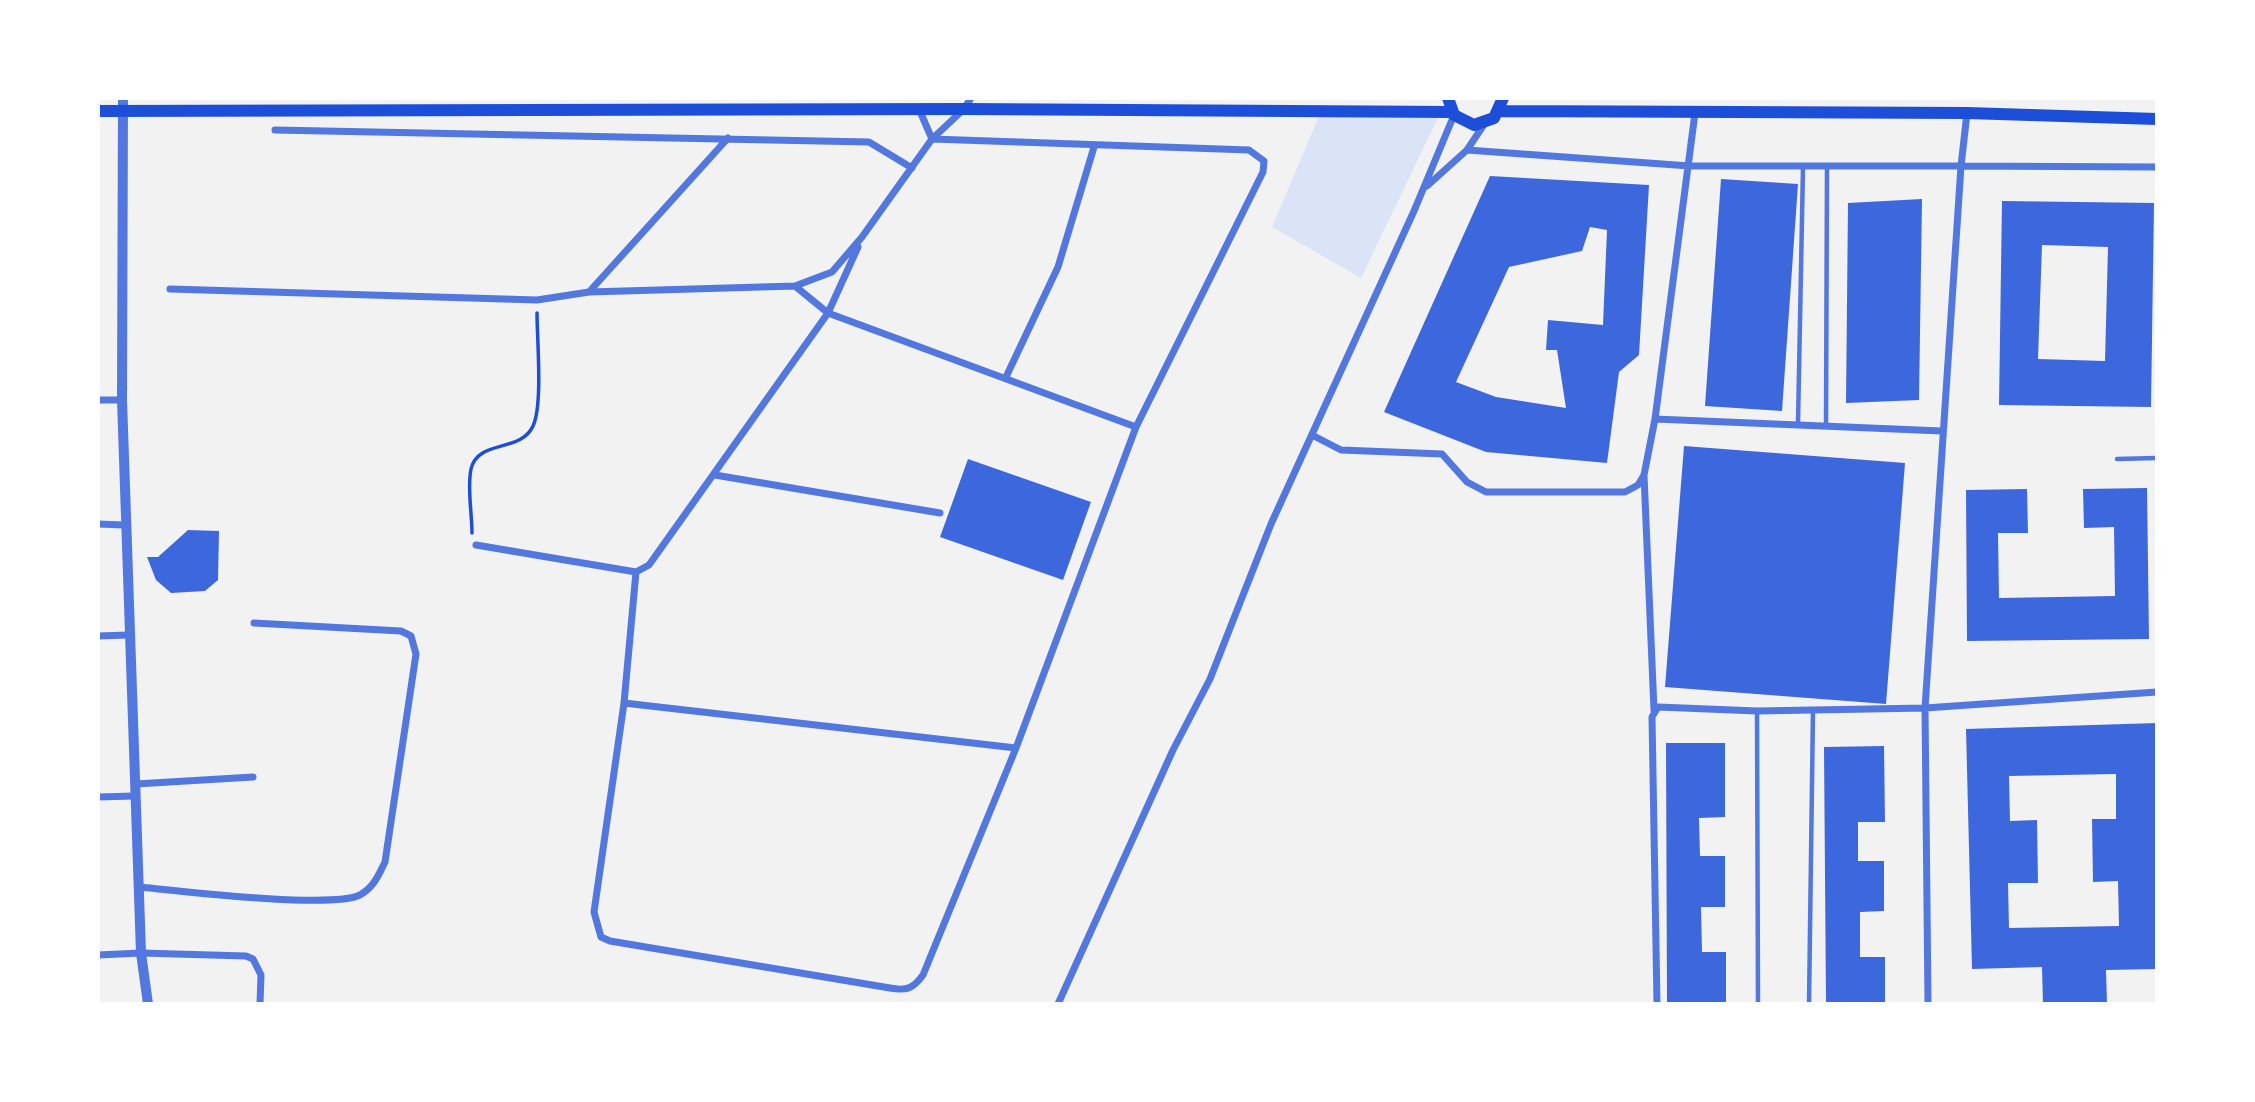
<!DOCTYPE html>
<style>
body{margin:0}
#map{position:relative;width:2255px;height:1102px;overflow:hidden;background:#f2f2f2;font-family:"Work Sans",sans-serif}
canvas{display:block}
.frame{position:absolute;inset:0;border:100px solid #fff;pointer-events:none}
</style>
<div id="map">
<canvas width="2255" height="1102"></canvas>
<div class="frame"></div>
</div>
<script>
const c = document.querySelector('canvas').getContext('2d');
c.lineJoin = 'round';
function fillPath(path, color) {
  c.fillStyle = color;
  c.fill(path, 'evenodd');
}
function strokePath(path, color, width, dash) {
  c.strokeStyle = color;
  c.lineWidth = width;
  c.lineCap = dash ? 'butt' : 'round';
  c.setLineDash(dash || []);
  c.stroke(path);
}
fillPath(new Path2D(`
 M1319,116L1438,118L1361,278L1272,227Z`), '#dbe4f7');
fillPath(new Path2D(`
 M1490,176L1649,185L1639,355L1619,372L1607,463L1486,452L1384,412ZM1590,227L1607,230L1603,325L1548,320L1546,350H1557L1566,408L1496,397L1456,382L1509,267L1582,251Z
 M1721,179L1798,184L1782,411L1705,406Z
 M1922,199L1919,400L1846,403L1848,203Z
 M2002,201L2154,203L2151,407L1999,405ZM2042,245L2108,247L2105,361L2038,359Z
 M1684,446L1905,463L1886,704L1665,687Z
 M968,459L1091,502L1063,580L940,537Z
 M2147,488L2149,639L1967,641L1966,490L2027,489L2028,533H1998L1999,598L2115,596L2114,527L2084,528L2083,489Z
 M188,530L219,531L218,580L205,591L171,593L156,580L147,557H158Z
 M2157,723V969L2106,970L2107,1004H2043L2042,967L1972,969L1966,729ZM2116,774V819H2092L2093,882L2118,881L2119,926L2009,928L2008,883H2038L2037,820L2010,821L2009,776Z
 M1666,743H1725V817L1699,818L1700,856H1725V907H1701L1702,952H1726V1003L1667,1004Z
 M1884,746L1885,822H1858V861H1884V911L1860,912V957H1885V1004H1826L1824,747Z`), '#3d67dc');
strokePath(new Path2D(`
 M472,533C472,513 467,488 471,469C478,439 521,453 533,426C543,405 537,339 537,313`), '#1d4ed8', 3.5);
strokePath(new Path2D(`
 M1798,423L1803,167
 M1826,424L1827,167
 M2117,459L2157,458
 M1757,711L1758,1004
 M1809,1004L1813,709`), '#5277de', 4.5);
strokePath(new Path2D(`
 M275,130L869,142L912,168
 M1467,150L1690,166H1961L1967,113
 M1427,186L1467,150L1485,123
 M858,247L828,313L1136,427
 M170,289L537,300L589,292L795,286
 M589,292L728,138
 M1006,377L1058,267L1094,147
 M98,400H122
 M1655,419L1942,431
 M1312,435L1341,450L1442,454L1467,482L1486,492H1625L1638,485L1644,475L1655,419L1695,113
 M715,475L940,513
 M1644,475L1654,710
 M98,524L124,525
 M476,545L636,572L649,565L828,313L795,286L832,272L862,237L932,139L964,109L971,98
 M636,572L624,703L594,912L601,937L610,941L890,988C906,991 913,989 923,975L1016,748L1136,427L1263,172L1264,161L1249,150L932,139L919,109
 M98,636L128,635
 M624,703L1016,748
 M136,784L253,777
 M98,797L134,796
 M140,887C180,891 331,909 360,895C374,887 378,876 385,862L416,654L411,636L401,631L254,623
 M98,955L141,953L246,956L253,959L261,975L260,1004
 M1058,1004L1173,750L1210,679L1271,524L1414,211L1454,115
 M1657,1004L1652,717L1658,707L1757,711L1925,708L2157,692
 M1928,1004L1925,708L1961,166L2157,167`), '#5277de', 7);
strokePath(new Path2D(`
 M123,98L122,400L141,953L148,1004`), '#5277de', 10);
strokePath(new Path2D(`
 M1448,98L1454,115L1474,125L1494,118L1503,98
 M98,111L964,109L1452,112
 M1500,111L1967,113L2157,119`), '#1d4ed8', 12);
</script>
